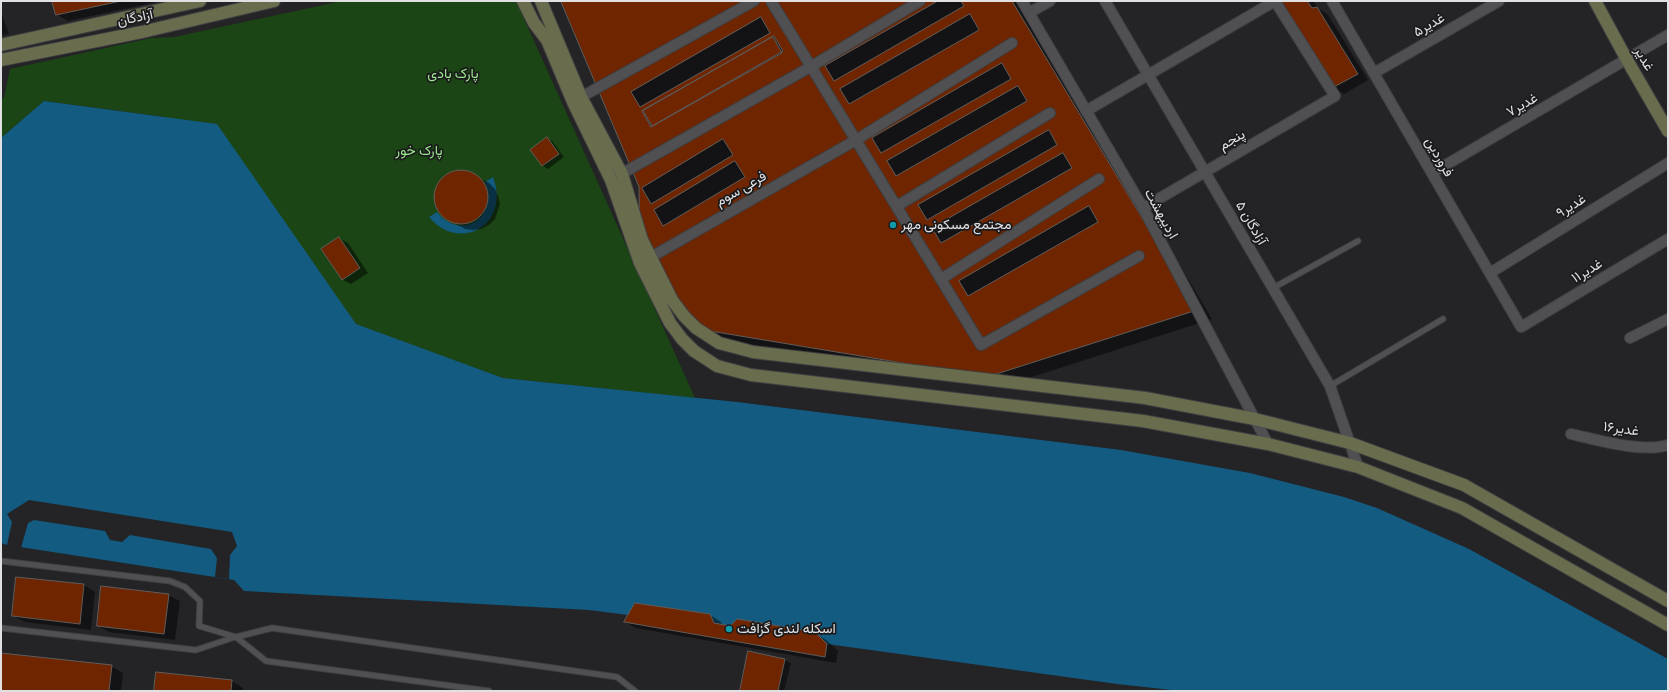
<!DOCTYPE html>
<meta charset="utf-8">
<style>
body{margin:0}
#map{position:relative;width:1669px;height:692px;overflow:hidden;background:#242326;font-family:Cabin,sans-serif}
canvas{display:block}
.frame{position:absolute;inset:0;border:2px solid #e1e1e3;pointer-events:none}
</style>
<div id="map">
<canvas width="1669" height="692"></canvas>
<div class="frame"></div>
</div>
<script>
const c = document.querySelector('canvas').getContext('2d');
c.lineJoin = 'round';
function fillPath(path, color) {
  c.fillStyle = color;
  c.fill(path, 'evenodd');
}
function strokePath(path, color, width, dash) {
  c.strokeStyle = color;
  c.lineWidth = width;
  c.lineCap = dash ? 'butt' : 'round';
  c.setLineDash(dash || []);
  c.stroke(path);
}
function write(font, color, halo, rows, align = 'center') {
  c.font = font + ' Cabin,Vazirmatn,sans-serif';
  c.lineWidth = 3.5;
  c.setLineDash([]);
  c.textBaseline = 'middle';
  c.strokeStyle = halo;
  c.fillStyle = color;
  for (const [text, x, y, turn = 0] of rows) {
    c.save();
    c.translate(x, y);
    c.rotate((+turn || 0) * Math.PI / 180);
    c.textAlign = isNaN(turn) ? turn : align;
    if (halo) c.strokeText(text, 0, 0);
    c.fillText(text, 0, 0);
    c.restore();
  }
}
fillPath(new Path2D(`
 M342,1H516L695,398L503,378L356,325L309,257L166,117L44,101L1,138V99L4,98L10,69L151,38L174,37Z`), '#1b4514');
fillPath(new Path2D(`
 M44,101L217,124L356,324L503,378L737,402L1121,450L1250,473L1344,497L1377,508L1469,549L1668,659V691H1181L1117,684L827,644L815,632L737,619L730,626L714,623L710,614L635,603L628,615L589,610L244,591L234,580L7,545L1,543V138Z
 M493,177C511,224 460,254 429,217L437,212C460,242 500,218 485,182Z
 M447 196a13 13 0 1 1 26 0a13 13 0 1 1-26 0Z`), '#135b80');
fillPath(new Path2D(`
 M29,500L232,532L237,546L230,555L229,579L215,577L217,558L211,549L130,535L122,542L110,540L105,531L34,520L28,523L21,548L7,545L12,522L7,514Z`), '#242326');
fillPath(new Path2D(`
 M53,1H161L68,21L56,14Z
 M563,1H1022L1212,319L1004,386L716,339L699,329Z
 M1278,1H1313L1319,9L1328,15L1368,80L1344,94L1333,88Z
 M1,13L9,34L1,35Z
 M547,138L552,141L564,157L548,169L543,166L531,150Z
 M461,171L470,173L489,183L495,189L498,196L500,204L495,219L489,225L481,229L473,230L465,229L458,225L446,218L440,212L437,205L435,197L440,182L446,176L453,172Z
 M339,238L348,243L368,273L351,284L343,280L323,249Z
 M17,578L84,585L95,592L91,630L25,622L13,616Z
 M168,595L180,601L175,640L109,632L98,626Z
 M710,615L721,622L723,626L815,633L826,640L838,651L836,663L636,628L625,622Z
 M749,652L785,660L791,663L784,691H741Z
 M1,654L111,666L123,673L121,691H1Z
 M232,681L243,688V691H155Z`), '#0007');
const building = new Path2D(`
 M52,1H121L56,15Z
 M561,1H1012L1197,310L987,377L698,329L640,263L639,187Z
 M938,1H961L964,6L834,81L825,66Z
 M1277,1H1307L1312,8L1317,7L1358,74L1332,88Z
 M970,14L979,30L849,104L840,89Z
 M761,17L770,33L640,107L631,92Z
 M774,36L783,51L652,126L643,111Z
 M773,37L782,53L651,127L642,111Z
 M1002,63L1011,79L881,153L872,138Z
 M1018,86L1027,101L896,176L887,161Z
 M1049,130L1057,145L927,220L918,205Z
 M547,137L559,154L542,166L530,150Z
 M723,139L733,155L651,204L642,188Z
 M1063,153L1072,168L941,243L932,228Z
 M735,161L745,177L663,226L654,210Z
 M434 197a27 27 0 1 1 54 0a27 27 0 1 1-54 0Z
 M1089,206L1098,222L968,296L959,281Z
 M339,237L360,268L342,280L321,249Z
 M16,577L84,584L80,624L12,616Z
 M101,586L169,594L164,634L97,626Z
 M635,603L710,614L714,623L730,626L737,619L815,632L827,644L825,657L624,622Z
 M748,651L785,659L778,691H740Z
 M1,653L112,665L109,691H1Z
 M156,672L232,680L231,691H154Z`);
fillPath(building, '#6e2500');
strokePath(building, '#605d5b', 1);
const lane = new Path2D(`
 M1273,288L1358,241
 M1330,386L1443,319
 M1,561L170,581L185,587L200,601L199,626L236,637
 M1,628L196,650L235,637
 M489,691L266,661L236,637L272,628L617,677L635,691`);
const street = new Path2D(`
 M771,1L981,345L1139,256
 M1022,1L1143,208L1268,444
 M1105,1L1330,386L1358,467
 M1332,1L1521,327L1668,239
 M1029,13L1050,1
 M1374,73L1499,1
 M574,101L754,1
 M1086,111L1275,1
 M1432,173L1668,35
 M616,177L812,66L920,1
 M897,206L1050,113
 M1143,208L1335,96L1275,1
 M644,261L856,140L1012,43
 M1490,273L1668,163
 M941,279L1099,179
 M1630,338L1668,319
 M1571,434C1598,440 1641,453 1668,445`);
const secondary = new Path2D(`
 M523,1L534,23L547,40L573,102L611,180L640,263L670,323L682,339L694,351L717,366L751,375L1143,421L1268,444L1358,467L1462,508L1668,625
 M541,1L581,97L622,174L642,240L672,300L684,316L696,328L719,343L753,352L1145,398L1255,419L1350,443L1464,485L1668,601
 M1595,1L1627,60L1668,131
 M1,45L200,1
 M1,60L142,32L274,1`);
strokePath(lane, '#404042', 7);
strokePath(street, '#404042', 12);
strokePath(secondary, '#404042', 14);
strokePath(lane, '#504f52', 5);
strokePath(street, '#504f52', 10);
strokePath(secondary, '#696c4d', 12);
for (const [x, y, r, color] of [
 [893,225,4,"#0f9aa8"],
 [729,629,4,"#0f9aa8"]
]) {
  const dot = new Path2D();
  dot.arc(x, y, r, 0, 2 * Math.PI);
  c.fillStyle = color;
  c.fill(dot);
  strokePath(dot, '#1b1a1c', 1.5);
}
write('14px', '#e1e1e3', '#1b1a1c', [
 ["آزادگان",135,18,-12],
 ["غدیر۵",1429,25,-30],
 ["غدیر",1644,59,61],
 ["غدیر۷",1522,105,-30],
 ["پنجم",1232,140,-30],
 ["فروردین",1439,157,60],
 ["فرعی سوم",741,189,-30],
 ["غدیر۹",1571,206,-32],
 ["اردیبهشت",1161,214,61],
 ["آزادگان ۵",1251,223,60],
 ["غدیر۱۱",1587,271,-31],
 ["غدیر۱۶",1621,429,8]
]);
write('14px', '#9ce88f', '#1b1a1c', [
 ["پارک بادی",453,74],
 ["پارک خور",419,151]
]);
write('14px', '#e1e1e3', '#1b1a1c', [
 ["مجتمع مسکونی مهر",901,225],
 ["اسکله لندی گزافت",737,629]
], 'left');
</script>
